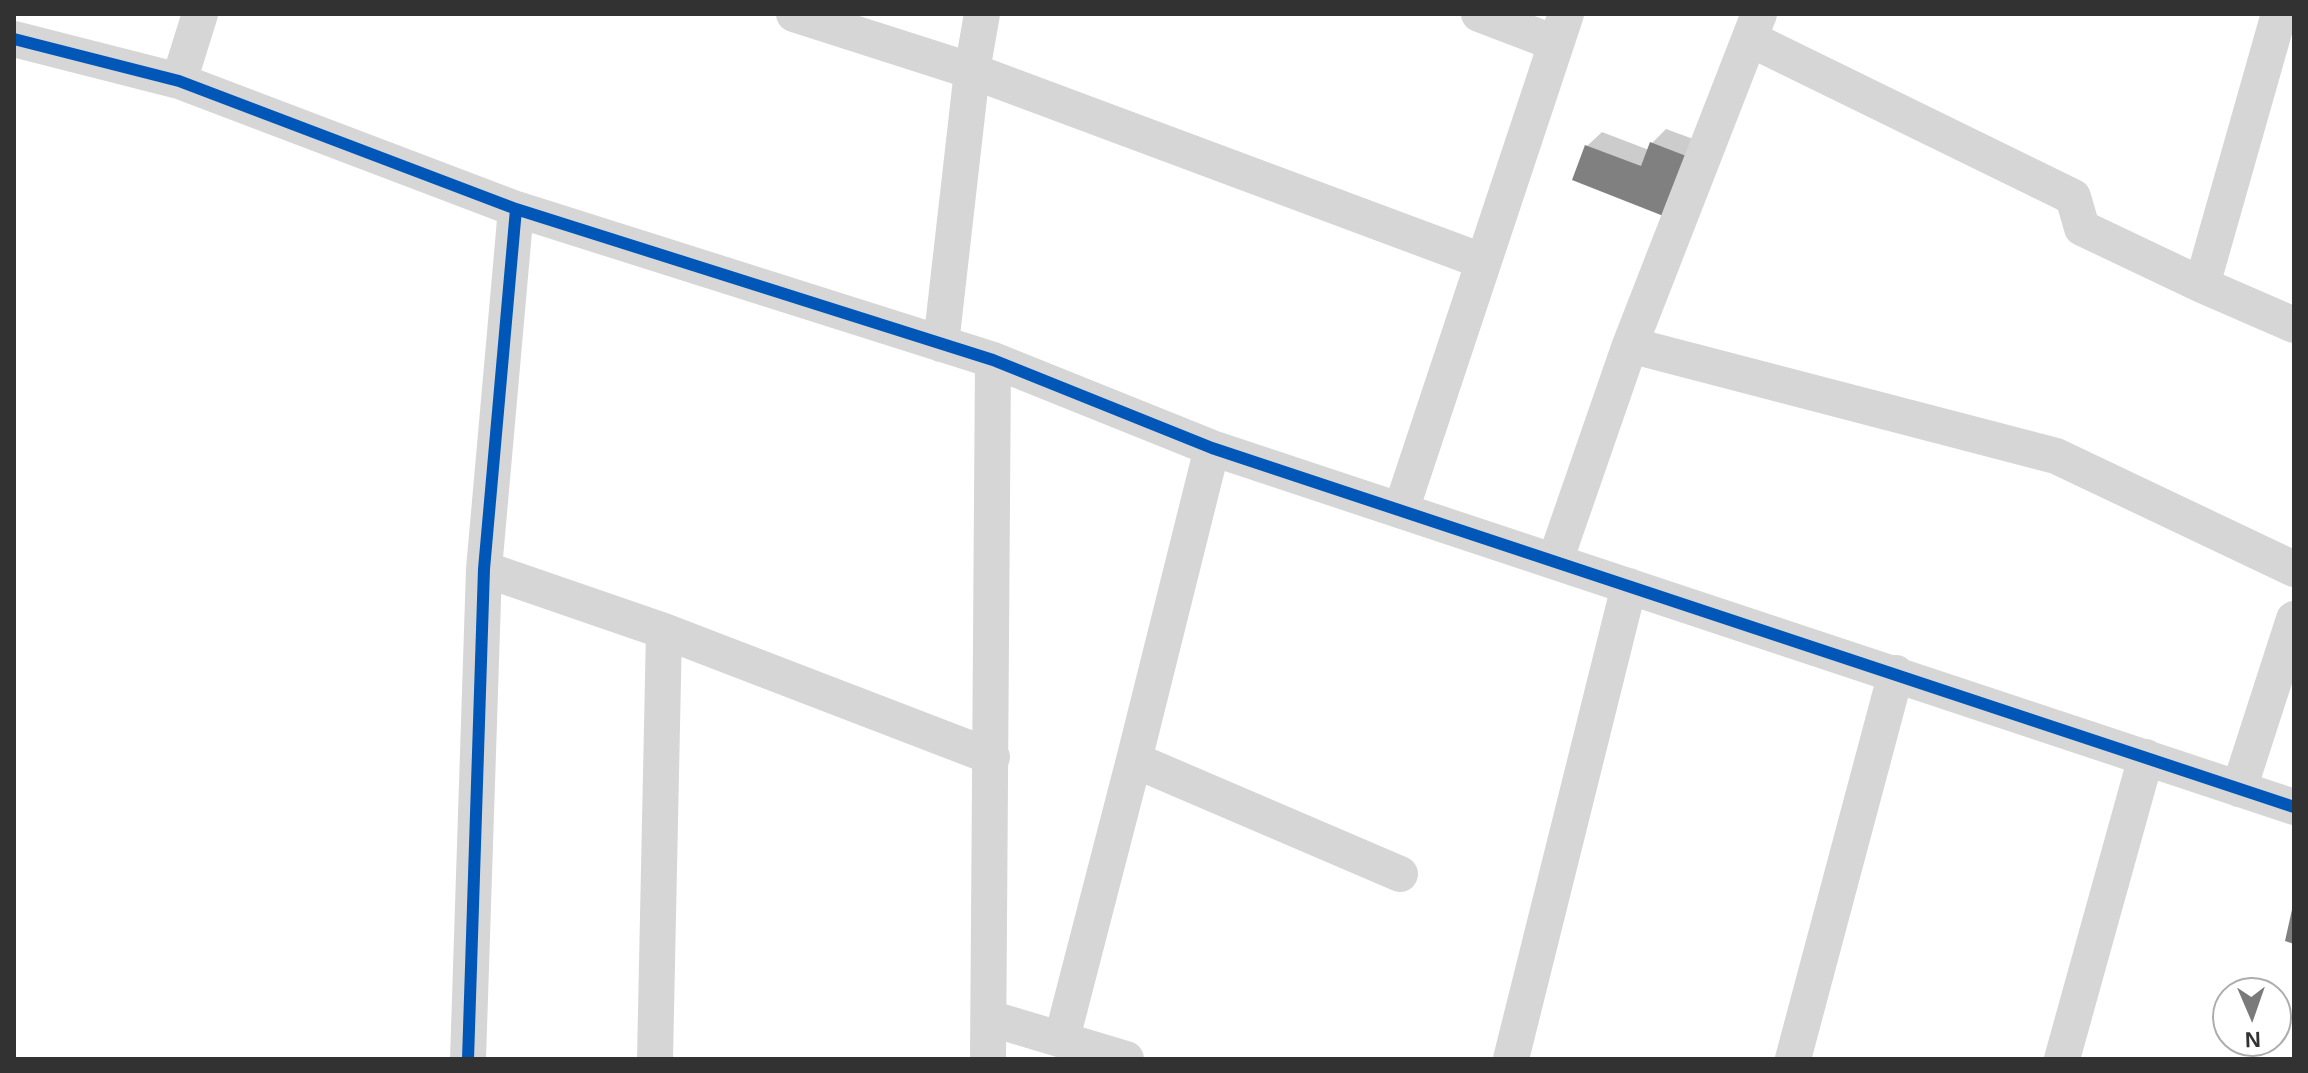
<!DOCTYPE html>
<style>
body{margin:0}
#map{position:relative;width:2308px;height:1073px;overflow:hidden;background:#fff;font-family:Helvetica,sans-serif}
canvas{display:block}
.frame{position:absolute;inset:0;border:16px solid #323232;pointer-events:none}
.north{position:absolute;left:2212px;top:977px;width:80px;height:80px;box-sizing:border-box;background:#fff;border:2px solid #adadad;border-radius:50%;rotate:178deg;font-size:22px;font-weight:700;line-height:32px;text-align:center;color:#323232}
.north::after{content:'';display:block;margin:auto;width:28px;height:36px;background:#7a7a7a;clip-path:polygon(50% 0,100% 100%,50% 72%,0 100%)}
</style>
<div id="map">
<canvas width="2308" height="1073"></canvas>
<div class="frame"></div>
<div class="north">N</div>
</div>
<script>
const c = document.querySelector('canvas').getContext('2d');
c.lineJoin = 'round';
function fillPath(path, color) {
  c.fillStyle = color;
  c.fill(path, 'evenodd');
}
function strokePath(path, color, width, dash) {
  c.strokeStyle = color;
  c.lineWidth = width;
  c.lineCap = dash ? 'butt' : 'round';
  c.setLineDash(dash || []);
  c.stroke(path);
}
fillPath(new Path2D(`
 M1666,129L1707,144L1685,202L1587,146L1602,132L1649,150L1652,143Z`), '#0003');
fillPath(new Path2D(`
 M1650,142L1694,159L1671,219L1572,180L1585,145L1641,166Z
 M2293,905L2294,906V944L2285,941Z`), '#808080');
strokePath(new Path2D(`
 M794,14L972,71L1482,261
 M1479,14L1555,43
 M14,39L179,81L516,209L993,360L1212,448L2294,807
 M1750,39L2073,197L2082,228L2202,285L2294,325
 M179,81L200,14
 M2202,285L2279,14
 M941,344L972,71L982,14
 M1630,345L2056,456L2294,569
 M1212,448L1134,760L1400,874
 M1401,510L1566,14
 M1555,561L1630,345L1759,14
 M484,569L664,631L992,757
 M2239,789L2294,619
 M989,1018L1126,1059
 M1062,1038L1134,760
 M468,1059L484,569L516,209
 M655,1059L664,631
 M988,1059L993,360
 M1511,1059L1629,586
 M1793,1059L1896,673
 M2062,1059L2146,757`), '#d6d6d6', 36);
strokePath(new Path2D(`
 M14,39L179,81L516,209L993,360L1212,448L2294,807
 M468,1059L484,569L516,209`), '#0057b8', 12);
</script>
